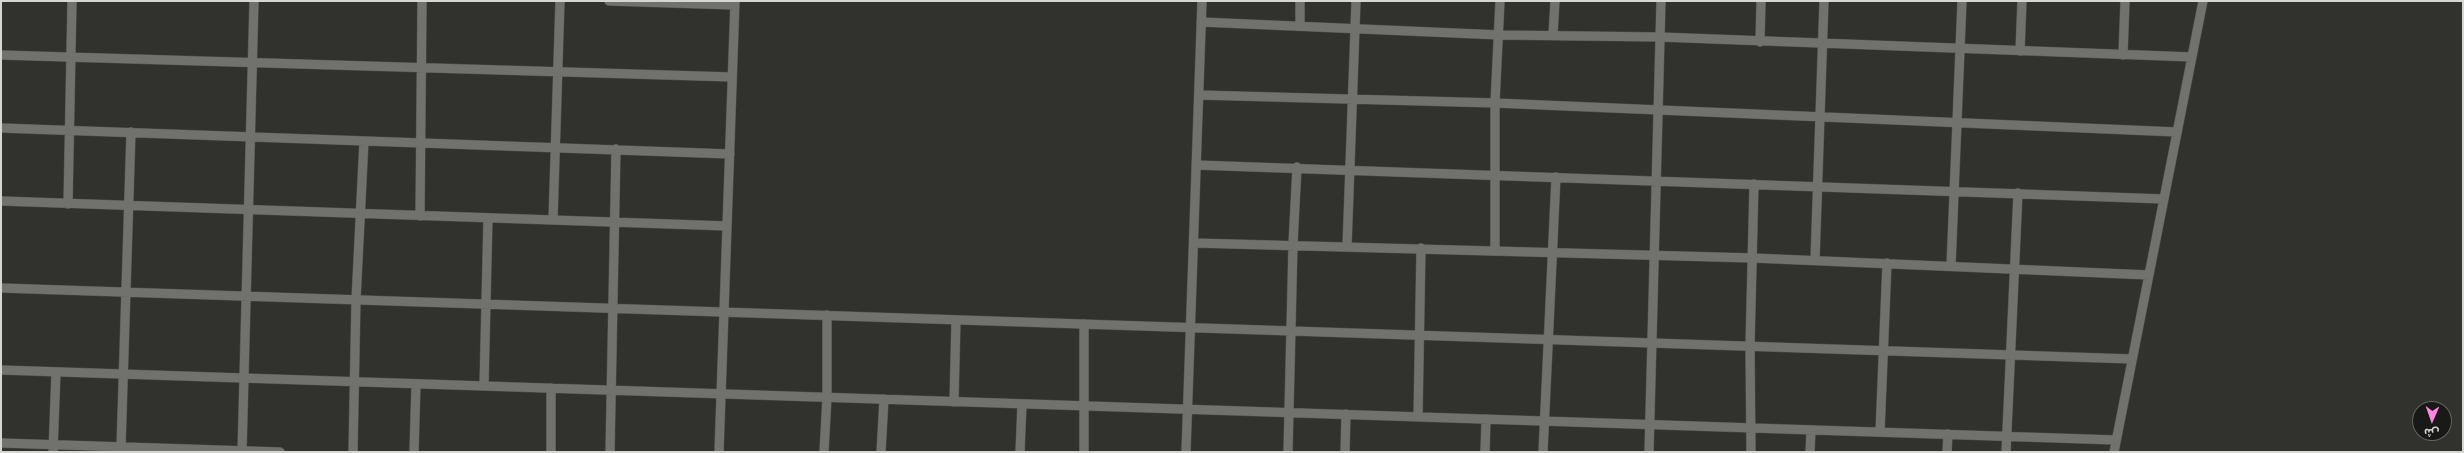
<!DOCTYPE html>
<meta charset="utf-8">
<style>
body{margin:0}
#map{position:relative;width:2464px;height:453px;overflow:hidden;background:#31312d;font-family:Signika,"Noto Sans Arabic",sans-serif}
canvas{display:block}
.frame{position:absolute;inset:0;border:2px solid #d5d5d2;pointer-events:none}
.north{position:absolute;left:2412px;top:401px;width:40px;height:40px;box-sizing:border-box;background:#191917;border:1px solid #646462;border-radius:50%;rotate:182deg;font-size:11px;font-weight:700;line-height:16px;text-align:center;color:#d5d5d2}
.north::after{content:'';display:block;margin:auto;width:14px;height:18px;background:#fe85e0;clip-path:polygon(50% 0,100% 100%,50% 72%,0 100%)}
</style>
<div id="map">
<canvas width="2464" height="453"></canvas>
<div class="frame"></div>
<div class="north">ش</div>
</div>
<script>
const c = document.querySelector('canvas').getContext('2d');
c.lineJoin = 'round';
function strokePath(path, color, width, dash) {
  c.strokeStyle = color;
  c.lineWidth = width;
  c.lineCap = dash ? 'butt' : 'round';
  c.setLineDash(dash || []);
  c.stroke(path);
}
const minor = new Path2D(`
 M609,1L735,5
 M1201,22L1500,35L1660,37L2192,57
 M1300,25V1
 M1553,35L1555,1
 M1760,42L1761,1
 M2020,51L2022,1
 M1,55L732,77
 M2123,55L2125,1
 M1199,95L1495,103L2177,132
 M1,128L730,154
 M1196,165L2164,199
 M1,201L727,226
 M68,204L72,1
 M420,216L422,1
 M553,220L560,1
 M1194,243L1753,258L2149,275
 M1347,247L1356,1
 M1495,249V103L1500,1
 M1815,260L1824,1
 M1951,266L1962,1
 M1,288L2132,359
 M1,370L2116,440
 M484,386L488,218
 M551,388V452
 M954,402L956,320
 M1418,417L1421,248
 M1880,432L1887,263
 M1,443L280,452
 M121,447L131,132
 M53,452L56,372
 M242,452L254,1
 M353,452L356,300L364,141
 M414,452L416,384
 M610,452L616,149
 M719,452L735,1
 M824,452L827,397V315
 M881,452L884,399
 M1020,452L1022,404
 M1084,452V324
 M1186,452L1202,1
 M1288,452L1293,244L1297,167
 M1345,452L1346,414
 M1485,452L1486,419
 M1543,452L1556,177
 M1649,452L1661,1
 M1751,452L1750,346L1754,184
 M1810,452L1811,430
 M1947,452L1948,434
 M2006,452L2018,193
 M2114,452L2203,1`);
strokePath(minor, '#4e4e4b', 10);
strokePath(minor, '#71726d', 9);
</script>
